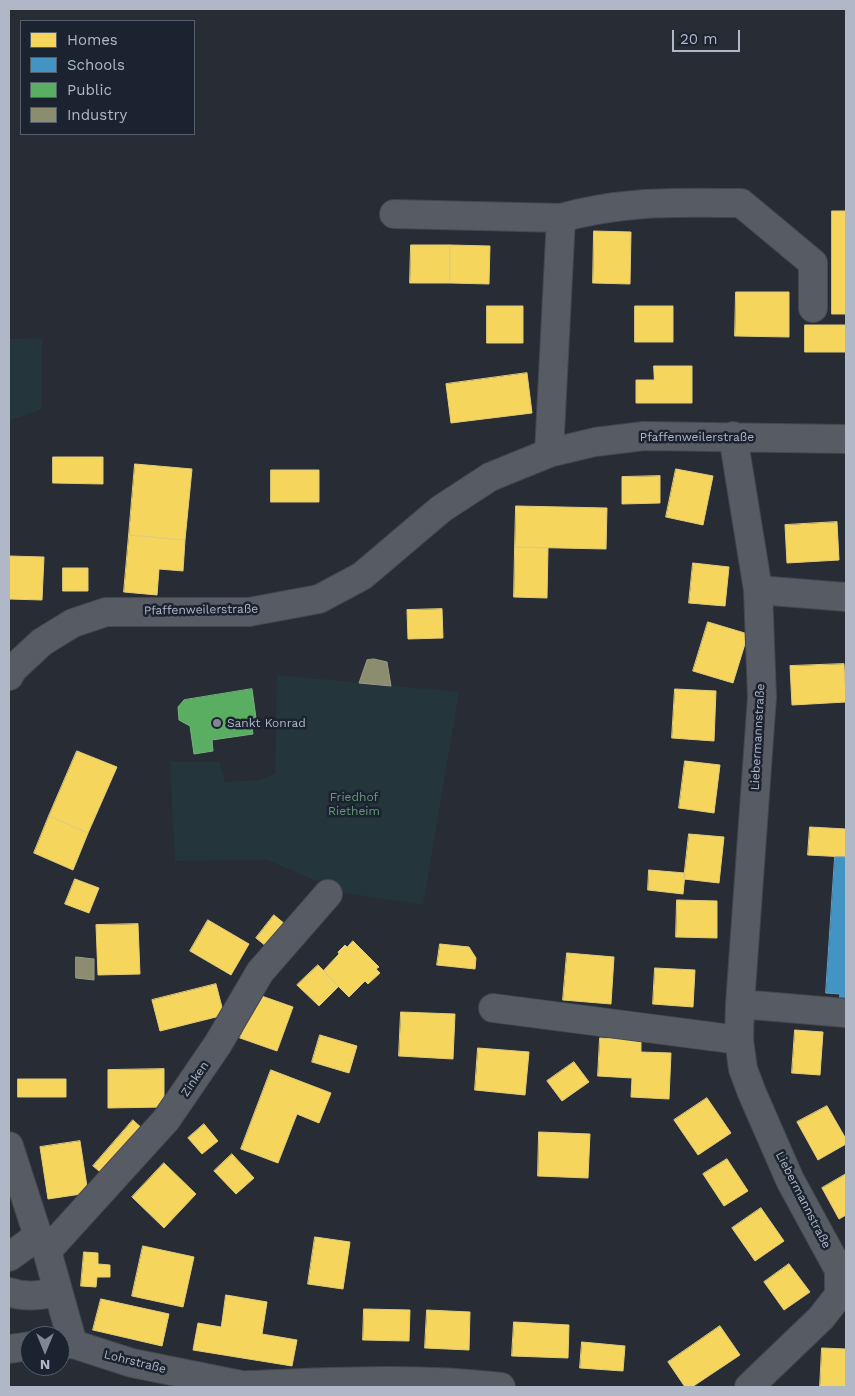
<!DOCTYPE html>
<meta charset="utf-8">
<style>
body{margin:0}
#map{position:relative;width:855px;height:1396px;overflow:hidden;background:#272c35;font-family:"Work Sans",sans-serif}
canvas{display:block}
.frame{position:absolute;inset:0;border:10px solid #b0b8c7;pointer-events:none}
.legend{position:absolute;left:20px;top:20px;width:175px;height:115px;box-sizing:border-box;background:#1b2230;border:1px solid #575e6c;margin:0;padding:6px 9px;list-style:none;font-size:15px;color:#b0b8c7}
.legend li{display:flex;align-items:center;gap:10px;height:25px}
.legend b{width:25px;border:1px solid #575e6c}
.north{position:absolute;left:20px;top:1326px;width:50px;height:50px;box-sizing:border-box;background:#1b2230;border:1px solid #575e6c;border-radius:50%;rotate:180deg;font-size:14px;font-weight:700;line-height:20px;text-align:center;color:#b0b8c7}
.north::after{content:'';display:block;margin:auto;width:18px;height:22px;background:#808794;clip-path:polygon(50% 0,100% 100%,50% 72%,0 100%)}
.scale{position:absolute;left:672px;top:30px;width:68px;height:22px;box-sizing:border-box;border:2px solid #b0b8c7;border-top:0;padding-left:6px;font-size:15px;line-height:18px;white-space:nowrap;color:#b0b8c7;-webkit-text-stroke:4px #1b2230;paint-order:stroke}
</style>
<div id="map">
<canvas width="855" height="1396"></canvas>
<div class="frame"></div>
<ul class="legend">
<li><b style="height:14px;background:#f6d55c"></b>Homes</li>
<li><b style="height:14px;background:#4393c3"></b>Schools</li>
<li><b style="height:14px;background:#5aae61"></b>Public</li>
<li><b style="height:14px;background:#8c8c6e"></b>Industry</li>
</ul>
<div class="north">N</div>
<div class="scale">20 m</div>
</div>
<script>
const c = document.querySelector('canvas').getContext('2d');
c.lineJoin = 'round';
function fillPath(path, color) {
  c.fillStyle = color;
  c.fill(path, 'evenodd');
}
function strokePath(path, color, width, dash) {
  c.strokeStyle = color;
  c.lineWidth = width;
  c.lineCap = dash ? 'butt' : 'round';
  c.setLineDash(dash || []);
  c.stroke(path);
}
function write(font, color, halo, rows, align = 'center') {
  c.font = font + ' "Work Sans",sans-serif';
  c.lineWidth = 5;
  c.setLineDash([]);
  c.textBaseline = 'middle';
  c.strokeStyle = halo;
  c.fillStyle = color;
  for (const [text, x, y, turn = 0] of rows) {
    c.save();
    c.translate(x, y);
    c.rotate((+turn || 0) * Math.PI / 180);
    c.textAlign = isNaN(turn) ? turn : align;
    if (halo) c.strokeText(text, 0, 0);
    c.fillText(text, 0, 0);
    c.restore();
  }
}
fillPath(new Path2D(`
 M42,338V409L9,421V339Z
 M277,675L459,692L423,905L346,893L267,860L175,861L170,762H219L225,782L260,780L275,773Z`), '#24363b');
const homes = new Path2D(`
 M832,211H846V314H832Z
 M594,231L631,232L630,284L593,283Z
 M411,245H450V283H410Z
 M450,245L490,246L489,284L450,283Z
 M736,292H789V337L735,336Z
 M487,306H523V343H487Z
 M635,306H673V342H635Z
 M805,325H846V352H805Z
 M654,366H692V403H636V380H654Z
 M527,373L532,413L451,423L446,384Z
 M53,457H103V484L53,483Z
 M135,464L192,469L185,540L129,535Z
 M676,469L713,476L703,525L666,517Z
 M271,470H319V502H271Z
 M660,476V503L622,504V477Z
 M516,506L607,508L606,549L515,547Z
 M837,522L839,560L787,563L785,525Z
 M129,535L185,540L183,571L159,569L157,595L124,592Z
 M515,547L548,548L547,598L514,597Z
 M9,556L44,557L42,600L9,599Z
 M693,563L729,567L725,606L689,603Z
 M63,568H88V591H63Z
 M442,609L443,638L408,639L407,610Z
 M708,622L748,634L733,683L693,671Z
 M844,664L846,702L792,705L790,666Z
 M675,689L716,691L714,741L672,738Z
 M77,751L117,767L88,833L49,816Z
 M685,761L720,765L714,813L679,808Z
 M49,816L88,833L73,870L34,853Z
 M810,827L846,829V857L808,855Z
 M689,834L724,837L719,883L684,879Z
 M649,870L685,873L683,894L648,890Z
 M75,879L99,888L89,913L65,904Z
 M677,900L717,901V938L676,937Z
 M274,915L291,929L272,951L256,938Z
 M208,920L249,944L231,975L190,951Z
 M138,924L140,974L98,975L96,925Z
 M353,941L379,967L376,969L380,973L368,984L365,981L349,997L323,971L339,954L338,952L345,945L347,947Z
 M440,944L469,947L476,958L475,969L437,965Z
 M567,953L614,957L611,1004L563,1000Z
 M318,965L339,986L319,1006L297,985Z
 M655,968L695,970L693,1007L653,1004Z
 M216,984L224,1015L160,1031L152,1000Z
 M256,994L293,1007L277,1051L240,1038Z
 M401,1012L455,1014L453,1059L399,1056Z
 M795,1030L823,1032L820,1075L792,1073Z
 M320,1035L357,1046L349,1073L312,1062Z
 M600,1038L641,1040V1052L671,1053L669,1099L631,1097L632,1078L598,1076Z
 M478,1048L529,1052L525,1095L475,1090Z
 M574,1062L589,1082L562,1101L547,1081Z
 M164,1069V1107L108,1108V1070Z
 M271,1070L331,1093L319,1123L297,1114L278,1163L241,1149Z
 M18,1079H66V1097H18Z
 M707,1098L731,1133L698,1155L674,1120Z
 M827,1106L846,1139V1144L818,1160L797,1122Z
 M133,1120L145,1131L105,1176L93,1166Z
 M204,1124L218,1141L202,1154L188,1138Z
 M539,1132L590,1134L588,1178L538,1176Z
 M80,1141L88,1193L48,1199L40,1147Z
 M232,1154L254,1178L236,1194L214,1171Z
 M727,1159L748,1191L724,1206L703,1174Z
 M164,1163L196,1194L164,1228L132,1197Z
 M846,1174V1215L839,1219L822,1188Z
 M761,1208L784,1241L755,1261L732,1228Z
 M315,1237L350,1242L343,1289L308,1284Z
 M143,1246L194,1257L183,1307L132,1296Z
 M84,1252L98,1253V1264L110,1265V1277H97L96,1287L81,1286Z
 M789,1264L810,1292L784,1310L764,1282Z
 M226,1295L267,1302L262,1334L297,1340L292,1366L193,1350L198,1323L221,1327Z
 M101,1299L169,1314L162,1346L93,1330Z
 M364,1309L410,1310L409,1341L363,1340Z
 M427,1310L470,1312L469,1350L425,1348Z
 M514,1322L569,1325L568,1358L512,1356Z
 M720,1326L740,1355L692,1387H685L668,1362Z
 M582,1342L625,1346L623,1371L580,1368Z
 M822,1348L846,1349V1387H820Z`);
fillPath(homes, '#f6d55c');
strokePath(homes, '#e1cc7c', 1);
const schools = new Path2D(`
 M835,857H846V1004L839,1003L840,994L826,993Z`);
fillPath(schools, '#4393c3');
strokePath(schools, '#649ec4', 1);
const public = new Path2D(`
 M252,689L256,718L251,719L253,734L212,740L213,751L194,754L190,726L179,720L178,707L184,700Z`);
fillPath(public, '#5aae61');
strokePath(public, '#74b180', 1);
const industry = new Path2D(`
 M374,659L387,662L391,686L359,683L367,660Z
 M76,957L94,959V980L76,978Z`);
fillPath(industry, '#8c8c6e');
strokePath(industry, '#979989', 1);
const minor = new Path2D(`
 M394,214L561,218
 M733,436L758,590L762,697L740,1004L739,1040L743,1069L752,1093L790,1180L839,1270V1295L821,1318L749,1387
 M549,453L561,218C625,200 676,203 741,203L813,263V308
 M758,590L846,597
 M9,676L13,669L42,642L73,623L106,612H249L319,599L362,576L441,509L490,477L549,453L595,442L644,436L846,439
 M740,1004L846,1013
 M493,1008L739,1040
 M9,1146L38,1236L47,1251L73,1344
 M47,1251L166,1120L218,1044L260,972L328,894
 M9,1257L38,1236
 M9,1292C26,1298 40,1295 58,1292
 M60,1345L73,1344L132,1363L251,1387
 M9,1349L30,1346
 M248,1385C333,1382 417,1377 501,1387`);
strokePath(minor, '#43474e', 30);
strokePath(minor, '#575b63', 28);
for (const [x, y, r, color] of [
 [217,723,5,"#808794"]
]) {
  const dot = new Path2D();
  dot.arc(x, y, r, 0, 2 * Math.PI);
  c.fillStyle = color;
  c.fill(dot);
  strokePath(dot, '#1b2230', 2);
}
write('12px', '#b0b8c7', '#1b2230', [
 ["Pfaffenweilerstraße",697,437],
 ["Pfaffenweilerstraße",201,610,-1],
 ["Liebermannstraße",758,737,-87],
 ["Zinken",195,1079,-56],
 ["Liebermannstraße",803,1200,63],
 ["Lohrstraße",135,1362,14]
]);
write('12px', '#b0b8c7', '#1b2230', [
 ["Sankt Konrad",227,723]
], 'left');
write('12px', '#679975', '#1b2230', [
 ["Friedhof",354,797],
 ["Rietheim",354,811]
]);
</script>
